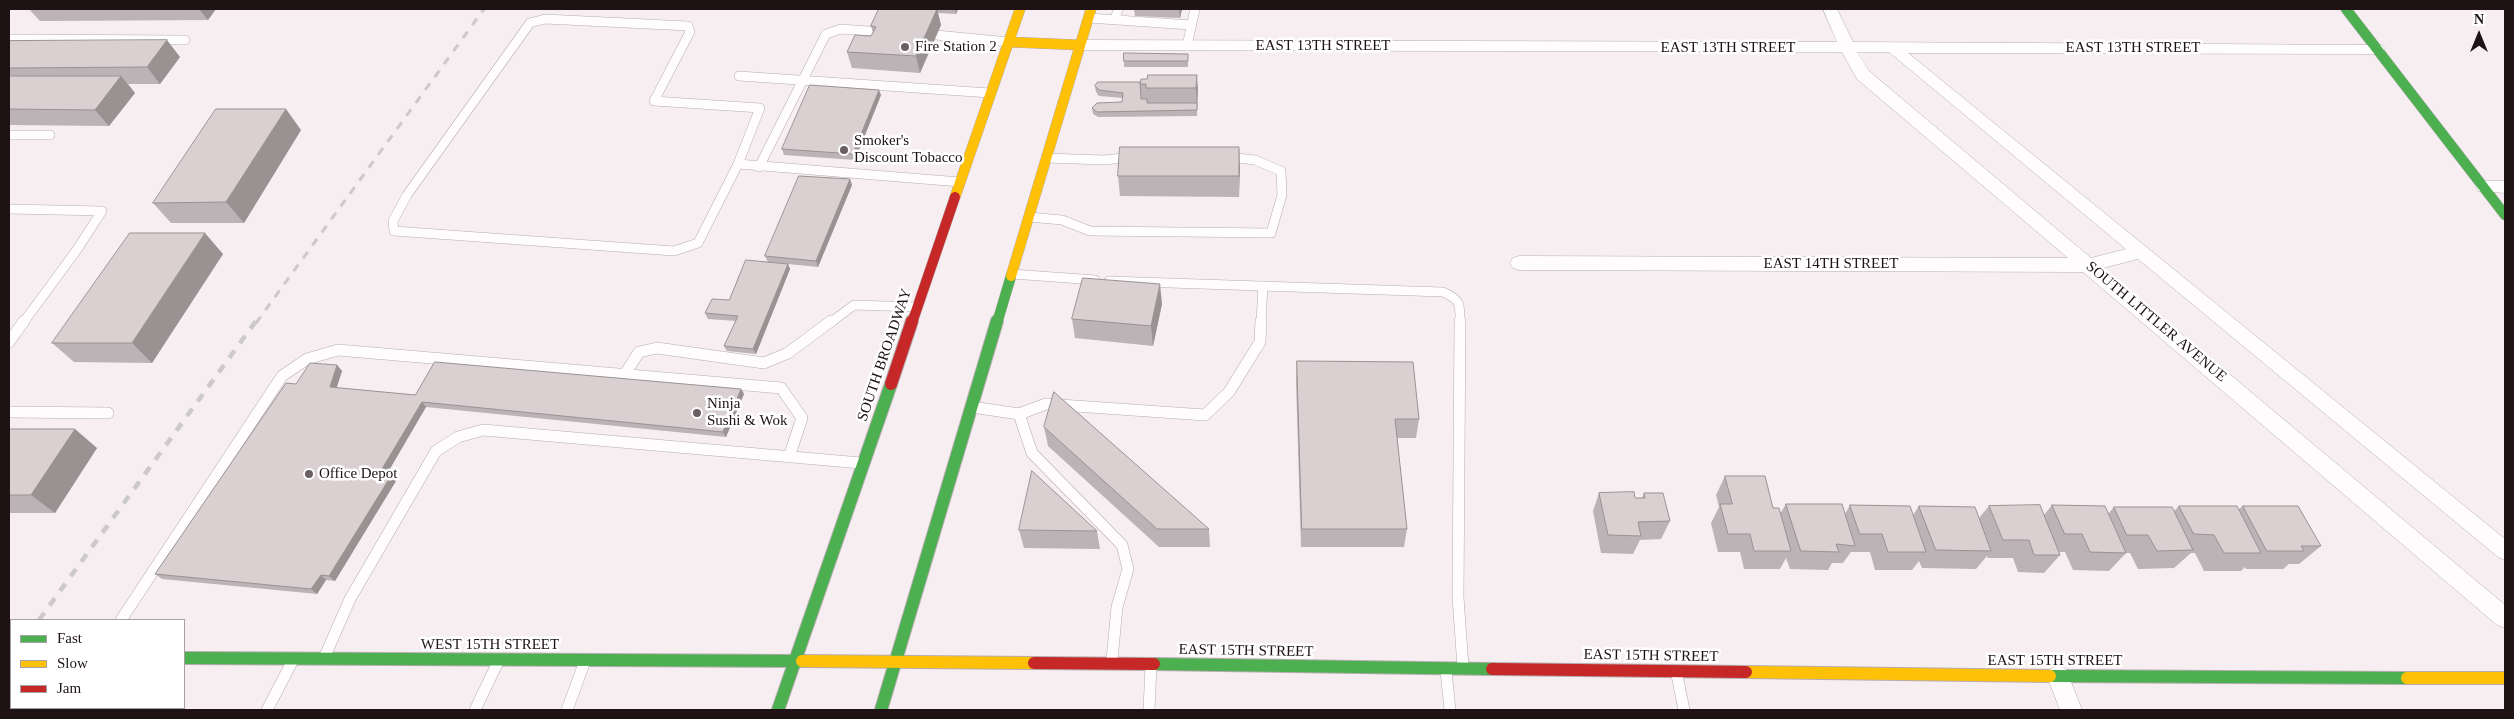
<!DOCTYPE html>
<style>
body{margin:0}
#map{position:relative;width:2514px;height:719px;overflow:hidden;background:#f6eef0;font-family:"Times New Roman",serif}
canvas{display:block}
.frame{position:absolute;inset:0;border:10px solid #1e1214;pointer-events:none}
.legend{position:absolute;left:10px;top:619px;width:175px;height:90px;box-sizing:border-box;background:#fff;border:1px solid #a5a0a1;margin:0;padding:6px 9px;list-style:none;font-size:15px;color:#1e1214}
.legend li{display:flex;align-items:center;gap:10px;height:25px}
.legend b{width:25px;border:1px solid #a5a0a1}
.north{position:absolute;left:2454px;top:10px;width:50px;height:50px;-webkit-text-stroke:4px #fff;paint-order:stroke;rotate:0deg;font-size:14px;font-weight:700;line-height:20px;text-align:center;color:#1e1214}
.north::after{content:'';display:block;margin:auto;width:18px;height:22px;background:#1e1214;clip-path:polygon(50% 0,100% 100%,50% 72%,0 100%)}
</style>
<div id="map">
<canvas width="2514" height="719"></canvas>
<div class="frame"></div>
<ul class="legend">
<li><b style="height:6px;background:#4caf50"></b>Fast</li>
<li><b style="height:6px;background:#ffc107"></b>Slow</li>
<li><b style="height:6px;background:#c62828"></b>Jam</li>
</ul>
<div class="north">N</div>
</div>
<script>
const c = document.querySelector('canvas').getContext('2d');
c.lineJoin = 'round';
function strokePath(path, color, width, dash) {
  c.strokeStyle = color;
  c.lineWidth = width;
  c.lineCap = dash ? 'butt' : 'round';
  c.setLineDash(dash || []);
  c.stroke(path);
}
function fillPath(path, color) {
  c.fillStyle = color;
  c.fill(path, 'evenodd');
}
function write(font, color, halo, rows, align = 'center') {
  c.font = font + ' "Times New Roman",serif';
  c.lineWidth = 5;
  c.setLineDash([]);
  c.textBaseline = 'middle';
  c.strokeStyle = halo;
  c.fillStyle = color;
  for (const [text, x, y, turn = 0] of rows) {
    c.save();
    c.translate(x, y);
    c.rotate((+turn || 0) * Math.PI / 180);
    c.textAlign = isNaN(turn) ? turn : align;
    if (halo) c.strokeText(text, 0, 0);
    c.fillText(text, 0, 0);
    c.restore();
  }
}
const laneFar1 = new Path2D(`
 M1088,18L1191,25
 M545,19L688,26L690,32L654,101L760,108L738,164L698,243L674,251L394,231L393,221L407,195L530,23Z
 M1115,20L1118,9
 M936,35L1009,42
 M9,39L185,40
 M1187,46L1195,9
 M739,76L990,93
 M9,135H50
 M1046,158L1104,160L1133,157
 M738,164L960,182
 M759,167L826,34L841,29L881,32
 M9,209L102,211L76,251L23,323
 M1029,217L1062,220L1090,231L1271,233L1282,195L1281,171L1255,160L1228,157
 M1012,274L1095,280
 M1109,281L1443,292C1461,300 1460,304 1460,323
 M830,323L854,305L915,307
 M1261,323L1263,286`);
const lane = new Path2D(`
 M1460,321L1458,597L1463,667
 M9,342L24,321
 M625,374L639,352L657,348L764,363L788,353L831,321
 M972,407L1019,414L1046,404L1205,415L1229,392L1260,342L1261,321
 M9,412L108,413
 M1019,414L1032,453L1122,545L1128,569L1117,607L1112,660
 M121,620L282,376L307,359L338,350L781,388L802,418L789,457
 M325,656L350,599L436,451L458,437L483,430L861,463
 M1446,671L1450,710
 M1677,675L1684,710
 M87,710L88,708
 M267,710L292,662
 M475,710L497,664
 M567,710L585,661
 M1149,710L1151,666`);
const street = new Path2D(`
 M1823,9H1837L1853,42L2382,45L2385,49L2382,53L2377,54L1908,53L2505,539V560L2498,557L2138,259L2103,268L2505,605V628L2497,625L2083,272L1519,270L1513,268L1510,263L1513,258L1519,256L2068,258L1857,79L1842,52L1080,50L1072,45L1080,40L1837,42ZM1857,52H1889L2126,249L2091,258L1869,71Z
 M2484,181H2505V193L2478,191L2476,187L2478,183Z
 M2058,666L2066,669L2082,710H2060L2047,676L2050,669Z`);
const fastFar1 = new Path2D(`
 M2346,9L2505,215
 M997,323L1011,276`);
const fast = new Path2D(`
 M184,658L802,661
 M1154,664L1492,669
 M2050,676L2407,678
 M778,710L891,384
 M881,710L997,321`);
const slowFar1 = new Path2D(`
 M1009,42L1080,45
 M955,197L1020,9
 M1011,276L1091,9`);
const slow = new Path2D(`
 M802,661L1034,663
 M1746,672L2050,676
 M2407,678H2505`);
const jamFar1 = new Path2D(`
 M912,323L955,197`);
const jam = new Path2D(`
 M891,384L912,321
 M9,656H11
 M1034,663L1154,664
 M1492,669L1746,672`);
strokePath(laneFar1, '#b6acaf', 10);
strokePath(lane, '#b6acaf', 12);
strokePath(street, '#b6acaf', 1);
strokePath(fastFar1, '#b6acaf', 11);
strokePath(fast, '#b6acaf', 14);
strokePath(slowFar1, '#b6acaf', 11);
strokePath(slow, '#b6acaf', 14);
strokePath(jamFar1, '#b6acaf', 11);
strokePath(jam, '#b6acaf', 14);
strokePath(laneFar1, '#fefcfd', 9);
strokePath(lane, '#fefcfd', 11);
fillPath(street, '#fefcfd');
strokePath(fastFar1, '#4caf50', 10);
strokePath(fast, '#4caf50', 12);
strokePath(slowFar1, '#ffc107', 10);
strokePath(slow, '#ffc107', 12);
strokePath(jamFar1, '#c62828', 10);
strokePath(jam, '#c62828', 12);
strokePath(new Path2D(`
 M256,323L484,9`), '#ccc9ca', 3, [8, 8]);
strokePath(new Path2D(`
 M39,620L256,321
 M9,662L11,659`), '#ccc9ca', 4.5, [9, 9]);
fillPath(new Path2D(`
 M29,9H216L208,20L40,21Z
 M868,9H958L956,14L938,13L941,25L920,73L852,68L847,52L871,36L873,33L871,26L879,9Z
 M1134,9H1182L1180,18L1135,16Z
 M9,41L180,57L160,84H128L135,93L109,126L9,125Z
 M1188,54V67H1124V61Z
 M1197,75L1198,88L1197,116L1098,117L1093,114L1092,108L1122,102L1123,98L1099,96L1096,92L1095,86L1140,82Z
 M881,95L855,160L784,155L782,149Z
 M301,130L244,223H171L153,203Z
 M1239,147V197L1120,196L1118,176Z
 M850,179L852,185L818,267L788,264L790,269L756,354L727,351L724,346L736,321L708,319L705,313L729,300L768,262L765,256Z
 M223,254L152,363L74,362L52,343Z
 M1162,304L1153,346L1075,338L1072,319Z
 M1297,361L1419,419L1416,438H1397L1407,529L1404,547H1301L1296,381Z
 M337,365L342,371L336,388L415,395L741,389L744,394L726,437L426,407L386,475L396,481L335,581L326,580L317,594L162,579L155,574L296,384Z
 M1044,427L1209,529L1210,547H1159L1048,446Z
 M9,429L97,448L55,513H9Z
 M1725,476L1773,508L1780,514L1786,504L1845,514L1850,505L1913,515L1919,506L1979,518L1989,506L2044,515L2052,505L2109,513L2114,507L2174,511L2179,506L2239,509L2243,506L2321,546L2299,564H2289L2283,569H2246L2245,567L2241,571H2204L2195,553H2191L2174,568L2138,569L2130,553H2126L2109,571L2073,570L2065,552H2059L2060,555L2044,573L2018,572L2013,558H1988L1987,556L1976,569L1922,568L1919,561L1912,570H1875L1870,552H1851L1843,563H1832L1828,570L1790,569L1786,558L1780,569H1744L1740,552H1718L1711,523L1719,507L1716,495Z
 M1599,493L1635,498H1642L1644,493L1670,521L1661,539L1640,540L1633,554L1601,553L1593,511Z
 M1019,530L1097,531L1100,549L1024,548Z`), '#bbb3b5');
fillPath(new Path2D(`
 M199,9H216L208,20Z
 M937,9L941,25L920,73L916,56Z
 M955,9H958L956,14Z
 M1179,9H1182L1180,18Z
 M167,40L180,57L160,84L147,67Z
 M1197,75V90L1198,82V88L1197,109L1196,88Z
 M121,76L135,93L109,126L95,110Z
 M879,90L881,95L855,160L853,154Z
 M286,109L301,130L244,223L226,202Z
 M1239,147L1240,168L1239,197Z
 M850,179L852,185L818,267L816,261Z
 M205,233L223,254L152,363L132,343Z
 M788,264L790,269L756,354L753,349Z
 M1160,284L1162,304L1153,346L1151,326Z
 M337,365L342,371L335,393L330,387Z
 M741,389L744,394L726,437L723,432Z
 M422,402L426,407L384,479L379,474Z
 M75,429L97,448L55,513L31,495Z
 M391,476L396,481L335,581L329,576Z
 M321,575L326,580L317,594L311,589Z`), '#999293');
const building = new Path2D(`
 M879,9H937L916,56L847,52L855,35L871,36L876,27L871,26Z
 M167,40L147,67L9,68V41Z
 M1124,53L1188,54V61H1124Z
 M1148,75H1197L1196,88H1146V84H1140L1141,79H1147Z
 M9,76H121L95,110L9,109Z
 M1098,82H1140L1141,99H1147V103H1197V110L1097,112L1092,108L1097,103L1122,102L1123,93L1099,90L1095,86Z
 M810,85L879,90L853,154L782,149Z
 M216,109H286L226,202L153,203Z
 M1120,147H1239V176H1118Z
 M799,176L850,179L816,261L765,256Z
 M130,233H205L132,343H52Z
 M746,260L788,264L753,349L724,346L738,316L705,313L712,299L729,300Z
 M1083,278L1160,284L1151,326L1072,319Z
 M1297,361L1413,362L1419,419H1395L1407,529H1302Z
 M435,362L741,389L723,432L422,402L379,474L391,476L329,576L321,575L311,589L155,574L286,383L296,384L310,363L337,365L330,387L415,395Z
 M1054,392L1209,529H1157L1044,427Z
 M9,429H75L31,495H9Z
 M1032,471L1097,531L1019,530Z
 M1725,476H1765L1773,508H1779L1791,551H1754L1750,534H1728L1720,504H1732Z
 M1634,492L1635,498H1645L1644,493H1663L1670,521L1638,522L1641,536L1608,535L1599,493Z
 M1786,504H1842L1855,546L1836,544L1839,552L1801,551Z
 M1850,505L1910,506L1926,552H1888L1882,534H1860Z
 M2040,505L2060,555H2034L2029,540H2003L1989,506Z
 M2052,505L2105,506L2126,553L2090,552L2082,534H2065Z
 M1919,506L1975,507L1991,551L1936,550Z
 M2179,506H2237L2261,553H2224L2214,535L2194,534Z
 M2243,506H2298L2321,546H2301L2304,551H2267Z
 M2114,507H2172L2193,550L2157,551L2148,535H2127Z`);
fillPath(building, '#dad0d2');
strokePath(building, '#999293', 1);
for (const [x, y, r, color] of [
 [905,47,5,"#6a5f61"],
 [844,150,5,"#6a5f61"],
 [697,413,5,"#6a5f61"],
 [309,474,5,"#6a5f61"]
]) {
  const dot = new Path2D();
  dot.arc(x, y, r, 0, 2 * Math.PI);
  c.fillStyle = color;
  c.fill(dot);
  strokePath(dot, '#fff', 2);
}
write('15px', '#1e1214', '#fff', [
 ["EAST 13TH STREET",1323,46],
 ["EAST 13TH STREET",1728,48],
 ["EAST 13TH STREET",2133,48],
 ["EAST 14TH STREET",1831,264],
 ["SOUTH LITTLER AVENUE",2156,322,40],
 ["SOUTH BROADWAY",885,355,-71],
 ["WEST 15TH STREET",490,645],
 ["EAST 15TH STREET",1246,651,1],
 ["EAST 15TH STREET",1651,656,1],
 ["EAST 15TH STREET",2055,661]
]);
write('15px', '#1e1214', '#fff', [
 ["Fire Station 2",915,47],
 ["Smoker's",854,141],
 ["Discount Tobacco",854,158],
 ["Ninja",707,404],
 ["Sushi & Wok",707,421],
 ["Office Depot",319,474]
], 'left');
</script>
